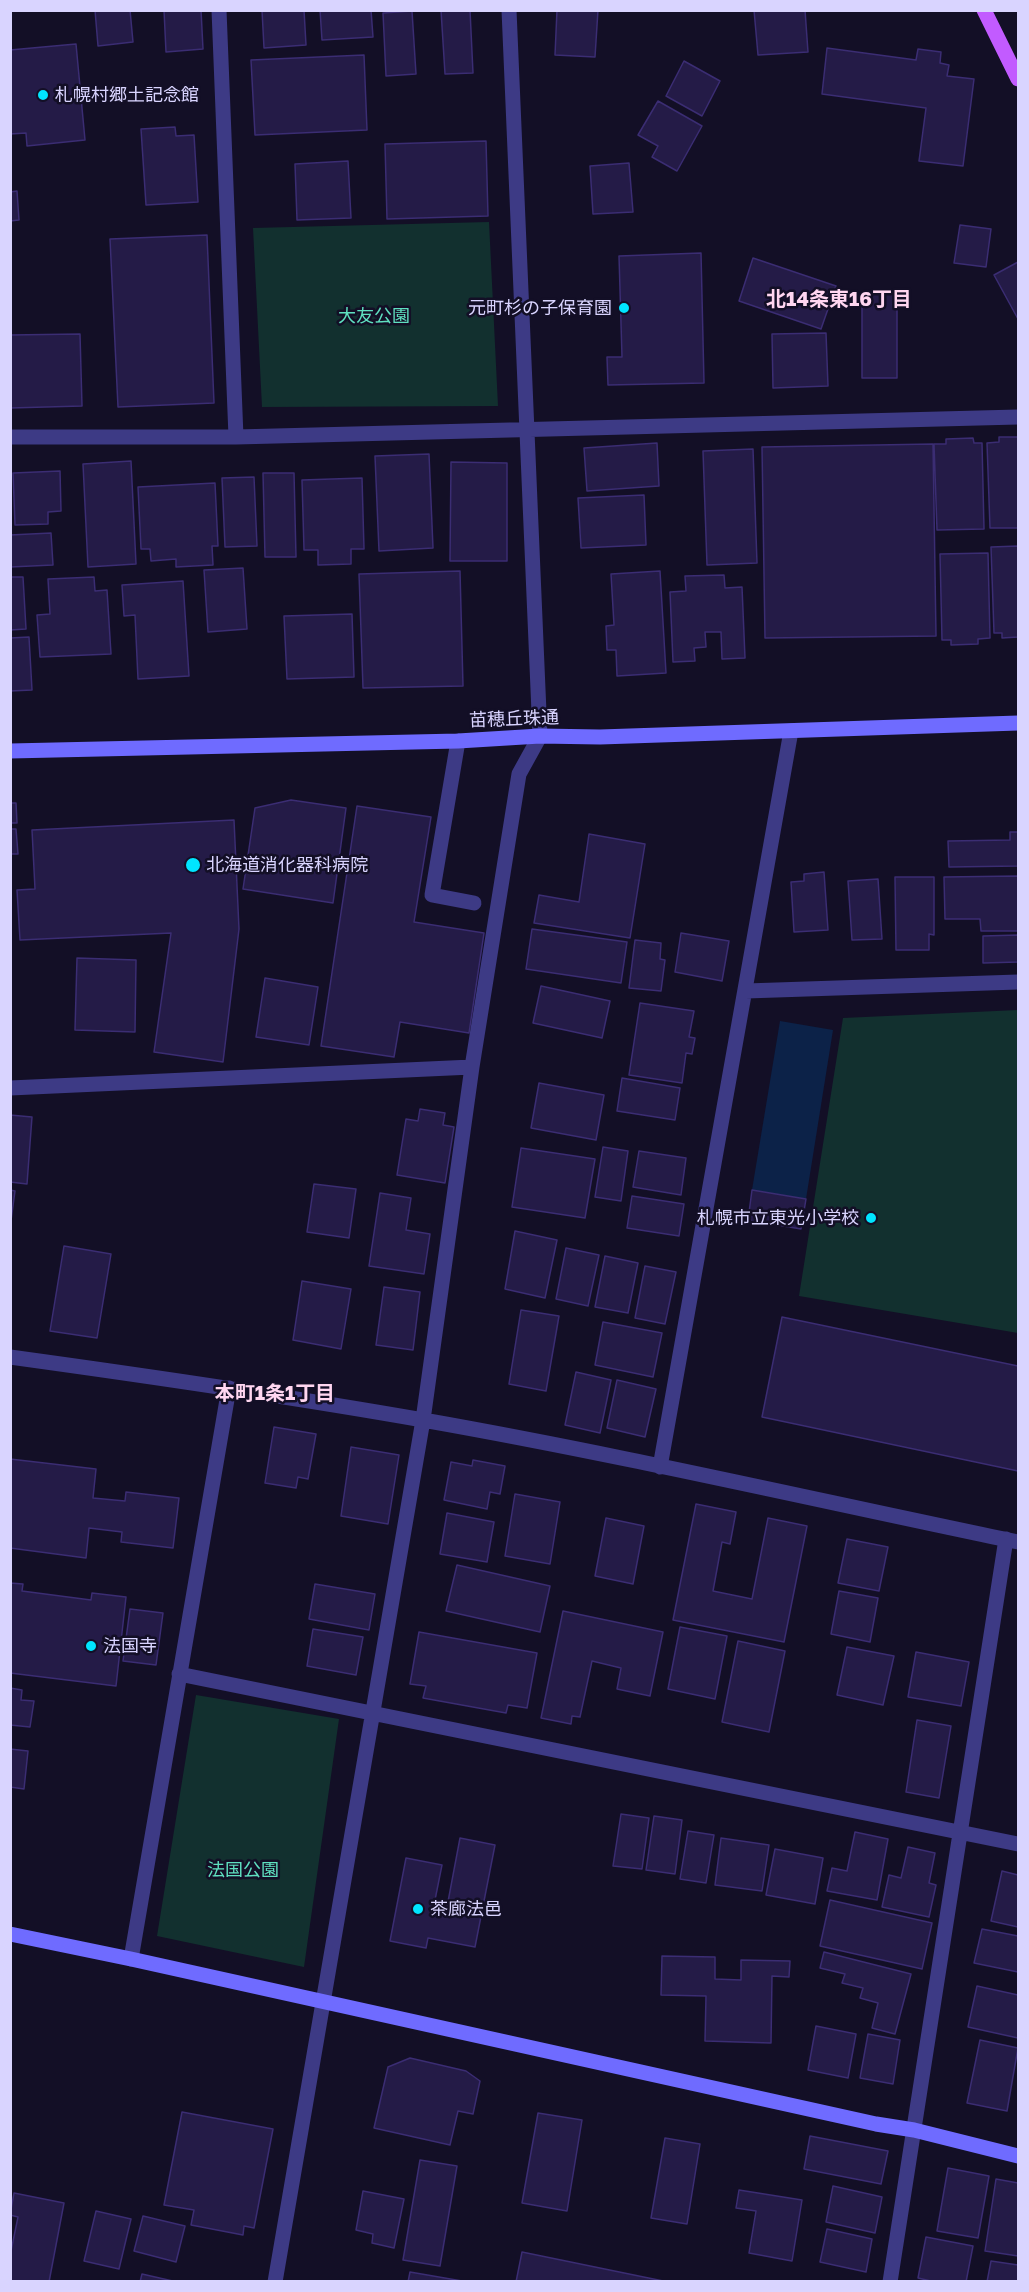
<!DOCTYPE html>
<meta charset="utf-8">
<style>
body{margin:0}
#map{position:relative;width:1029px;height:2292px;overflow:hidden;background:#130f26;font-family:"Golos Text",sans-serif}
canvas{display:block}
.frame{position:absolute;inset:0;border:12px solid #d9d4ff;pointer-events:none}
</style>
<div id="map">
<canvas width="1029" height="2292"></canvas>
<div class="frame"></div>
</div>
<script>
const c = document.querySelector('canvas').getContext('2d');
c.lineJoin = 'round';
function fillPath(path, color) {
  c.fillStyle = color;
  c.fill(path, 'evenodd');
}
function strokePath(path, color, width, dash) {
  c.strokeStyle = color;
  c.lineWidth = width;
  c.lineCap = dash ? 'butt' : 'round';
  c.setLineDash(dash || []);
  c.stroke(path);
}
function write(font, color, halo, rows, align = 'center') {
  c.font = font + ' "Golos Text","Noto Sans JP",sans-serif';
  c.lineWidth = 5;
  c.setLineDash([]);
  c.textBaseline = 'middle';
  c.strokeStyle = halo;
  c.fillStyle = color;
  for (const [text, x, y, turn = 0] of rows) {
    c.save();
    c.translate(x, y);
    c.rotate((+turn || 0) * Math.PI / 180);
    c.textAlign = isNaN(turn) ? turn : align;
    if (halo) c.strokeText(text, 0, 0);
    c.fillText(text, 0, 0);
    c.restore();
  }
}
fillPath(new Path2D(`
 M489,222L498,406L262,407L253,228Z
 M1018,1010V1333L799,1296L843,1018Z
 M196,1695L339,1719L304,1967L157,1936Z`), '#12302f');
fillPath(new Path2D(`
 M780,1021L833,1030L806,1199L752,1190Z`), '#0c2248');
const building = new Path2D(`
 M95,10H130L133,42L98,46Z
 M164,10H201L203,49L166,52Z
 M262,10H304L306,45L264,48Z
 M320,10H371L373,37L322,40Z
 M441,10H470L473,73L445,74Z
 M557,10H598L595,57L555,55Z
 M754,10H805L808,52L758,55Z
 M412,11L416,74L386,76L383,13Z
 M76,44L85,140L27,146L26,133L10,134V50Z
 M827,48L916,60L918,49L941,52L940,63L949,65L947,76L974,79L963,166L919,161L926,108L822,94Z
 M364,55L367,130L255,135L251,60Z
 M684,61L720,81L702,116L666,96Z
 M658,101L702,126L677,171L652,157L658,146L638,135Z
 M175,127L176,136L194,135L198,202L146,205L141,129Z
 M486,141L488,216L387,219L385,144Z
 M348,161L351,218L297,220L295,164Z
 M629,163L633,212L593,214L590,166Z
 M17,191L19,220L10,221V192Z
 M960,225L991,229L986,267L954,263Z
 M207,235L214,403L118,407L110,239Z
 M701,253L704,383L608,385L607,357H622L619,256Z
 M753,258L836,286L821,329L739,301Z
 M1018,262V319L994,275Z
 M862,294H897V378H862Z
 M826,333L828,386L773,388L772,334Z
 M80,334L82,406L10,408V335Z
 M999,437H1018V528H990L987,443L999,442Z
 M973,438L974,443H982L984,529L937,530L934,444H946V439Z
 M657,443L659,486L587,491L584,448Z
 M933,444L936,636L765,638L762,447Z
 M753,449L757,563L707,565L703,451Z
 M429,454L433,548L379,551L375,456Z
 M131,461L136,564L88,567L83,464Z
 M451,462L507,463V561H450Z
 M60,471L61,511L48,512V524L15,525L13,473Z
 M263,473H294L296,557H265Z
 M254,477L257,546L225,547L222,478Z
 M362,478L364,549H351V564L318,565V550H304L302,480Z
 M215,483L218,546H212L213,565L176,567V559L151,561L150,549H141L138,487Z
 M644,495L646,545L581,548L578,498Z
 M51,533L53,565L10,567V535Z
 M1018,546V637L1002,638V633H994L991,547Z
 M988,553L990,638L978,639V644L951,645V640H942L940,554Z
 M243,568L247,629L208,632L204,570Z
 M460,571L463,686L363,688L359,574Z
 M660,571L666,673L617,676L616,650H607L606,626L614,625L611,574Z
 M724,575L725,588L742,587L745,658L722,659L721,632H705L706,647L694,648L695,661L673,662L670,592L686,591L685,576Z
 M10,577H23L26,629L10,630Z
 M94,577L95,591L107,590L111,654L40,657L37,615L50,614L48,579Z
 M183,581L189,676L138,679L135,615L124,616L122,585Z
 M352,614L354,677L287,679L284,616Z
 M29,637L32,690L10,691V638Z
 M291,800L346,808L333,903L243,889L255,808Z
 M10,803H16L17,823H10Z
 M357,806L431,817L414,922L484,933L469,1033L400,1022L394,1057L321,1046Z
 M234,820L239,929L223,1062L154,1052L171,933L20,940L17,890L35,889L32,830Z
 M10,829H16L18,854H10Z
 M1010,832H1018V866L949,867L948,841L1010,840Z
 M589,834L645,844L630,938L534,923L539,895L579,902Z
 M824,872L828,930L794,932L791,882L804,881V874Z
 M1018,876V931H981L980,919H945L944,877Z
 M895,877H934V935L929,934V950H896Z
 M878,879L882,939L852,940L848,881Z
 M532,929L627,942L621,983L526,969Z
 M681,933L729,941L722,981L675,972Z
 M1018,935V962L983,963V936Z
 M635,940L661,943L660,959L665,960L661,991L629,988Z
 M77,958L136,960L135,1032L75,1030Z
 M265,978L318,987L309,1045L256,1037Z
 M541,986L610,1001L602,1038L533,1023Z
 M640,1003L694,1011L689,1037L695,1038L692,1054L686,1053L682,1083L629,1075Z
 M622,1078L680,1088L675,1120L617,1111Z
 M539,1083L604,1095L596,1140L531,1128Z
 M420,1109L445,1113L443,1125L454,1127L445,1183L397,1175L406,1119L418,1121Z
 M10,1115L32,1117L27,1184L10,1182Z
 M603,1147L628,1151L621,1201L595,1197Z
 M521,1148L595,1159L585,1218L512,1207Z
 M639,1151L686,1158L681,1195L633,1187Z
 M314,1184L356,1189L349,1238L307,1232Z
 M10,1190L15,1191L10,1228Z
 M752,1190L806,1199L801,1229L748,1220Z
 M380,1193L411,1198L406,1230L430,1234L424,1274L369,1266Z
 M632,1196L684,1204L679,1236L627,1228Z
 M515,1231L557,1240L545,1298L505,1289Z
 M64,1246L111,1254L97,1338L50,1331Z
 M566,1248L599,1255L588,1306L556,1299Z
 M605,1256L638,1263L628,1313L595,1307Z
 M645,1266L676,1272L665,1324L635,1318Z
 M302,1281L351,1289L341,1349L293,1340Z
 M384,1287L420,1292L413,1350L376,1345Z
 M521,1310L559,1316L546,1391L509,1384Z
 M782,1317L1018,1366V1471L762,1417Z
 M603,1322L662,1333L653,1377L595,1365Z
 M576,1372L611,1380L600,1433L565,1425Z
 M617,1380L656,1389L645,1437L607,1428Z
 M274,1427L316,1434L308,1479L298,1477L296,1488L265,1483Z
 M351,1447L399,1455L388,1524L341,1516Z
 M10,1459L96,1469L93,1498L125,1501L126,1492L179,1498L173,1548L121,1542L122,1532L89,1528L86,1558L10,1548Z
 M473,1460L505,1466L500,1494L490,1492L487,1509L444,1500L451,1462L472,1466Z
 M515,1494L560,1502L550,1564L505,1556Z
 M696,1504L736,1512L730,1544L722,1542L713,1591L752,1599L768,1518L807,1526L784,1642L673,1620Z
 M447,1513L494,1522L487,1562L440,1554Z
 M606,1518L644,1526L633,1584L595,1576Z
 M847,1539L888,1547L879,1591L838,1583Z
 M457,1565L550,1586L540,1632L446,1611Z
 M10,1583L23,1584L22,1591L91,1600L92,1593L126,1597L116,1686L10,1673Z
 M315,1584L375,1594L369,1630L309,1619Z
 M839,1591L878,1598L870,1642L831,1634Z
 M130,1609L163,1613L156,1665L123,1661Z
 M563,1611L663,1632L650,1696L617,1689L621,1668L592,1661L580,1717L572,1716L571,1724L541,1718Z
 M680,1627L727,1636L715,1699L668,1689Z
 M313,1629L363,1637L356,1675L307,1666Z
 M419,1632L537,1653L527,1708L508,1705L506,1713L423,1698L426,1686L410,1684Z
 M738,1641L785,1651L769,1732L722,1722Z
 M847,1647L894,1656L883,1705L837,1695Z
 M916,1652L969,1662L961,1706L908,1697Z
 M10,1688L22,1690L21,1700L34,1701L30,1727L10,1725Z
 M917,1720L951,1726L939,1798L906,1792Z
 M10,1749L28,1751L24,1789L10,1787Z
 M621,1814L649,1818L642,1869L613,1866Z
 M654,1816L682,1820L675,1874L646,1870Z
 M688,1831L714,1835L706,1883L680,1879Z
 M855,1832L888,1839L877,1900L827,1891L832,1868L847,1871Z
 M460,1838L495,1845L475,1947L428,1938L426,1948L390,1941L406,1858L442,1865L434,1905L447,1907Z
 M721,1838L769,1845L762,1891L715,1885Z
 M908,1847L935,1853L929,1883L936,1885L929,1917L882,1907L889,1875L901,1878Z
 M775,1849L823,1858L815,1904L766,1895Z
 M1002,1871L1018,1875V1927L991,1921Z
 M830,1900L932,1923L922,1969L820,1946Z
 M982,1929L1018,1936V1972L974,1963Z
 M824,1952L911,1974L895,2034L872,2028L878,2003L860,1998L863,1988L842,1983L845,1974L820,1968Z
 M662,1956L715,1957V1979L741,1980V1960L790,1961L789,1977L772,1976L771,2043L705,2041L706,1996L661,1995Z
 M977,1986L1018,1995V2038L968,2027Z
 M816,2026L856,2034L848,2078L808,2070Z
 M868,2034L900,2040L893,2084L860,2078Z
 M980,2040L1018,2048L1007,2111L967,2103Z
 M410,2058L466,2071L480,2081L473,2114L458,2111L450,2145L374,2128L388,2067Z
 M182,2112L273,2129L254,2228L244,2226L243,2235L191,2225L194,2210L164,2205Z
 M538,2113L582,2120L567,2211L522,2203Z
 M810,2136L888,2151L881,2184L804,2169Z
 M665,2138L700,2144L687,2224L651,2218Z
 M420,2160L457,2166L440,2266L403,2260Z
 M948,2168L989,2176L978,2238L937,2231Z
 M996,2179L1018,2183V2256L985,2251Z
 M833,2186L882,2197L875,2233L826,2222Z
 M739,2190L802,2200L792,2261L749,2253L756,2211L736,2208Z
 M363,2191L404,2199L394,2248L372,2243L373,2234L356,2230Z
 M14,2193L64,2203L49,2282H10V2256L18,2217L10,2215Z
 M96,2211L131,2219L119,2269L84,2261Z
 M143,2216L185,2226L176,2262L134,2251Z
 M827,2229L872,2239L866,2272L820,2262Z
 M926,2237L973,2246L966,2282H935L918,2278Z
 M522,2252L668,2282H516Z
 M991,2261L1018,2265V2282H987Z
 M410,2272L462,2281L461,2282H408Z
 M142,2274L177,2282H140Z`);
fillPath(building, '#241b47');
strokePath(building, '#3b2d73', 1.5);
strokePath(new Path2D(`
 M458,741L432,895L474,903`), '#3d3a85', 15);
strokePath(new Path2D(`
 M219,10L236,437
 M10,437H236L1018,417
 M746,991L1018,982
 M10,1088L472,1067
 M10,1357C148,1376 286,1396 423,1420C622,1455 820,1501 1018,1542
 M660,1467L791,731
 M179,1674L1018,1844
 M131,1959L229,1388
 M275,2282L423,1420L472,1067L519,774L540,736L509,10
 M890,2282L1006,1539`), '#3d3a85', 15);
strokePath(new Path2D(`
 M10,751L458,741L540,736L600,737L1018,723
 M10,1934L131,1959L876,2124L914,2130L1018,2156`), '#6f6bff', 15);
strokePath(new Path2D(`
 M984,10L1018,79`), '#c25bff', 15);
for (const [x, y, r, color] of [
 [43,95,6,"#00e5ff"],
 [624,308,6,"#00e5ff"],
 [193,865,8,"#00e5ff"],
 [871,1218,6,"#00e5ff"],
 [91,1646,6,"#00e5ff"],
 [418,1909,6,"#00e5ff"]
]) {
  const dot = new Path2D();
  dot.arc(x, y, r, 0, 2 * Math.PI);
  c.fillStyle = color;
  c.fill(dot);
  strokePath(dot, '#130f26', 2);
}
write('18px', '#d9d4ff', '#130f26', [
 ["札幌村郷土記念館",55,95],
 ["元町杉の子保育園",612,308,"right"],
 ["北海道消化器科病院",206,865],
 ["札幌市立東光小学校",859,1218,"right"],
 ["法国寺",103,1646],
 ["茶廊法邑",430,1909]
], 'left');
write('18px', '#5fe0c0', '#130f26', [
 ["大友公園",374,316],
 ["法国公園",243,1870]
]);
write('18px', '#d9d4ff', '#130f26', [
 ["苗穂丘珠通",514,719,-2]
]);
write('bold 20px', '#ffd6f0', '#130f26', [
 ["北14条東16丁目",839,300],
 ["本町1条1丁目",275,1394]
]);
</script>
